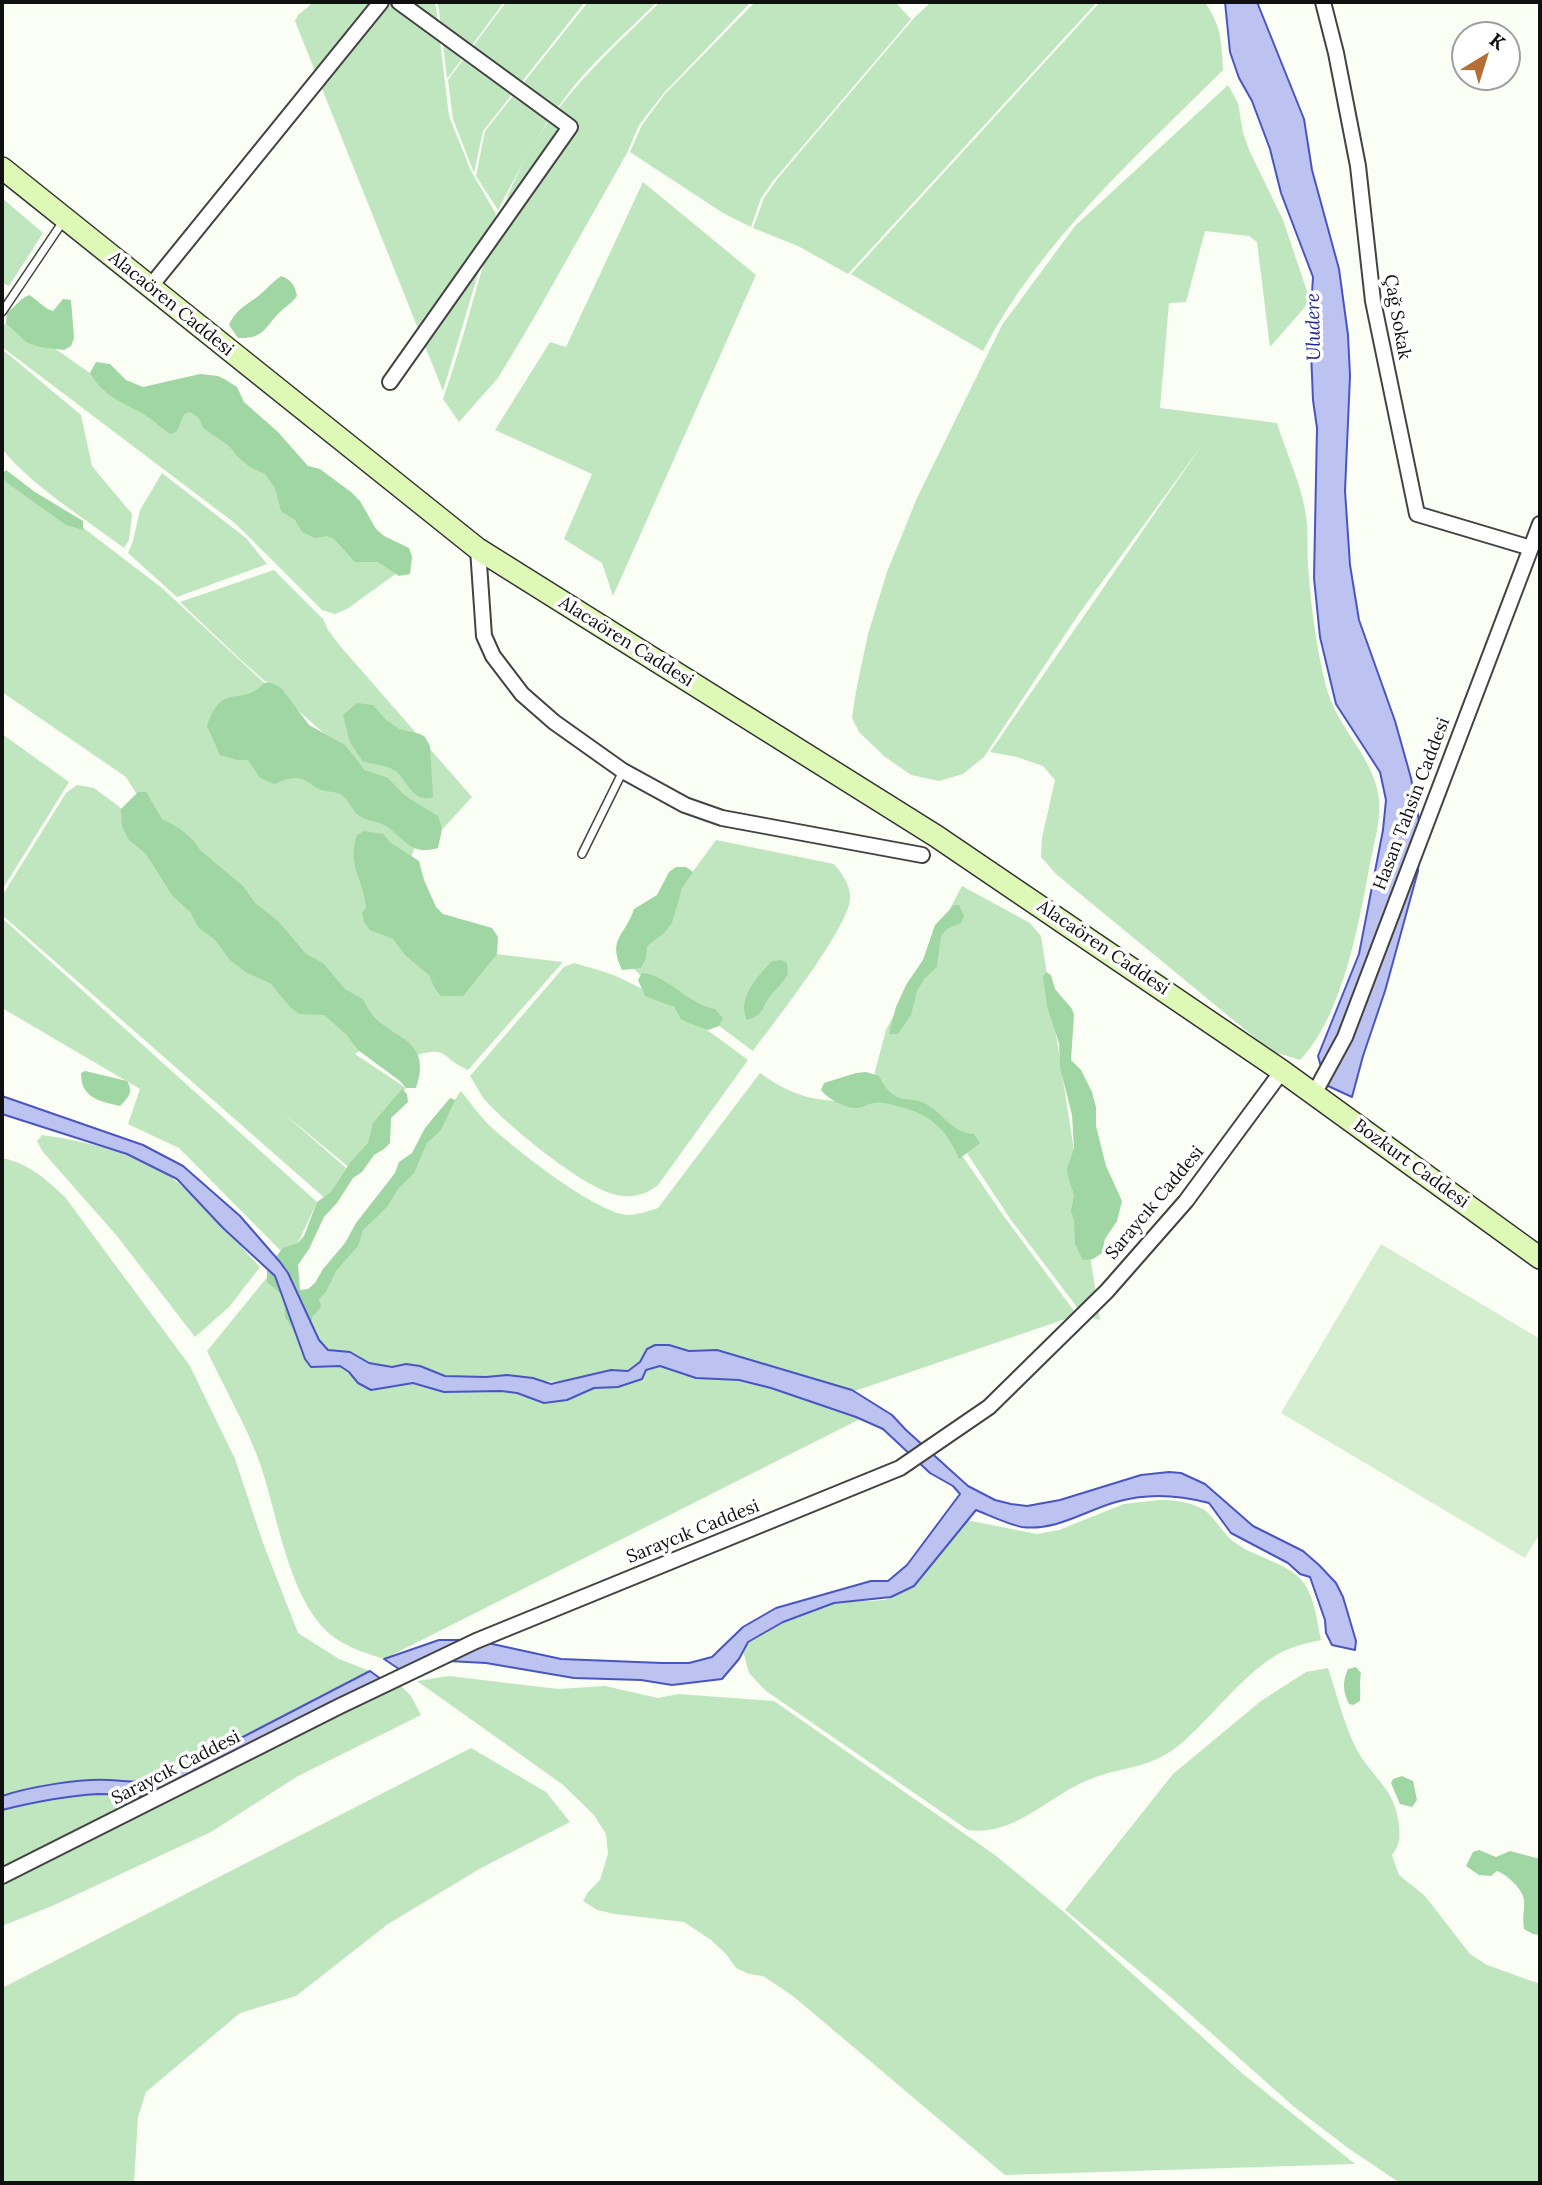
<!DOCTYPE html>
<meta charset="utf-8">
<style>
body{margin:0}
#map{position:relative;width:1542px;height:2185px;overflow:hidden;background:#fbfef4;font-family:Lora,serif}
canvas{display:block}
.frame{position:absolute;inset:0;border:4px solid #101010;pointer-events:none}
.north{position:absolute;left:1451px;top:21px;width:70px;height:70px;box-sizing:border-box;background:#fff;border:2px solid #9f9f9f;border-radius:50%;rotate:38deg;font-size:19px;font-weight:700;line-height:28px;text-align:center;color:#101010}
.north::after{content:'';display:block;margin:auto;width:24px;height:32px;background:#b56e33;clip-path:polygon(50% 0,100% 100%,50% 72%,0 100%)}
</style>
<div id="map">
<canvas width="1542" height="2185"></canvas>
<div class="frame"></div>
<div class="north">K</div>
</div>
<script>
const c = document.querySelector('canvas').getContext('2d');
c.lineJoin = 'round';
function fillPath(path, color) {
  c.fillStyle = color;
  c.fill(path, 'evenodd');
}
function strokePath(path, color, width, dash) {
  c.strokeStyle = color;
  c.lineWidth = width;
  c.lineCap = dash ? 'butt' : 'round';
  c.setLineDash(dash || []);
  c.stroke(path);
}
function write(font, color, halo, rows, align = 'center') {
  c.font = font + ' Lora,serif';
  c.lineWidth = 7;
  c.setLineDash([]);
  c.textBaseline = 'middle';
  c.strokeStyle = halo;
  c.fillStyle = color;
  for (const [text, x, y, turn = 0] of rows) {
    c.save();
    c.translate(x, y);
    c.rotate((+turn || 0) * Math.PI / 180);
    c.textAlign = isNaN(turn) ? turn : align;
    if (halo) c.strokeText(text, 0, 0);
    c.fillText(text, 0, 0);
    c.restore();
  }
}
fillPath(new Path2D(`
 M314,2H434L436,7L449,116L471,171L496,214L443,391L295,21L298,15Z
 M437,2H504L447,79L439,10Z
 M506,2H585L483,131L474,173L453,119L448,80Z
 M588,2H657C626,33 590,63 564,99C537,134 518,172 498,210L476,176L485,131Z
 M660,2H751L664,93L639,125L627,153L531,323L498,378L459,422L443,399C473,316 486,226 531,149C564,92 614,47 660,2Z
 M755,2H895L911,19L773,181L761,198L751,227L723,213L630,152L642,125L665,94Z
 M931,2H1097L848,274L798,246L753,228L764,198L778,178L914,18Z
 M1100,2H1205C1221,26 1222,42 1223,70C1136,157 1041,240 983,351L851,274Z
 M1228,85L1238,103L1243,133L1250,152L1283,220L1309,297L1305,307L1270,347L1257,242L1249,236L1205,231L1186,302L1169,303L1160,408L1277,423C1287,456 1304,489 1307,524C1308,538 1307,552 1308,566C1311,606 1316,647 1326,686C1336,728 1375,757 1379,800C1381,820 1374,844 1370,863C1360,920 1342,1018 1300,1060L1271,1051L1056,874L1041,857L1042,838L1055,780L1043,766L1017,757L990,752L1202,445L1078,615L984,757L963,774L939,781L911,775L884,756L859,732L852,718L856,691L868,634L887,572L917,498L1002,325L1075,226Z
 M643,182L756,275L613,596L602,563L564,539L592,474L495,430L550,342L566,347Z
 M2,198L43,233L9,286L2,283Z
 M14,320L97,378L191,401L401,570L347,609L335,614L322,610L236,524L2,347V327L6,323Z
 M2,349L81,415L92,466L132,514L129,540L124,548C88,521 31,485 3,450Z
 M2,471L77,523L162,588L273,691L419,839L405,870L395,917L487,953L563,962L468,1070C439,1057 450,1045 413,1056L141,801L126,777L2,692Z
 M162,473L246,538L267,564L177,597L128,553L133,541L140,510Z
 M274,570L323,619L328,630L341,647L472,797L438,834L241,660L180,602Z
 M2,734L69,782L2,890Z
 M77,785L94,788L117,805L376,1038L355,1054L406,1088L351,1169L282,1112L346,1168L327,1200L2,915V896L66,793Z
 M716,840L834,864C842,874 850,884 850,897C852,924 772,1025 753,1051L711,1020L646,981L627,962Z
 M962,886L1030,923L1041,936L1100,1320L1083,1315L1011,1220L957,1138L939,1122L1003,1215L1077,1315L849,1393L654,1353L637,1369L648,1362L740,1371L866,1416L384,1659C368,1654 349,1648 335,1638C286,1602 278,1507 256,1453C242,1418 223,1385 207,1351L273,1270L289,1297L313,1358L387,1370L319,1348L304,1314L461,1091C470,1102 478,1114 488,1124C513,1148 595,1212 627,1215C638,1215 648,1211 658,1208L760,1073C805,1106 834,1102 887,1099L869,1094L886,1030ZM395,1371L518,1381L583,1382L630,1373L626,1376L535,1390Z
 M2,918L317,1202L298,1243L283,1253L179,1148L128,1124L140,1089L2,1008Z
 M574,963C589,968 606,971 620,978C666,999 708,1030 748,1060L658,1185C646,1195 630,1199 613,1194C580,1185 507,1125 484,1099C479,1092 475,1083 470,1076L564,967Z
 M42,1135C74,1139 140,1154 165,1173C201,1198 230,1235 260,1267L229,1307L195,1337L117,1236L43,1152L37,1141Z
 M3,1158C29,1164 46,1179 65,1197L190,1366L235,1459L263,1543L298,1633L339,1659L370,1671L381,1679L398,1683L411,1696L421,1715L298,1776L211,1832L52,1906L2,1926Z
 M1159,1500C1174,1500 1186,1501 1201,1508C1212,1513 1223,1534 1234,1542C1255,1558 1288,1562 1304,1583C1315,1599 1317,1622 1321,1640C1308,1643 1293,1646 1280,1653C1244,1672 1210,1720 1178,1746C1149,1769 1124,1766 1093,1778C1051,1793 1016,1837 968,1830L766,1691L749,1673L743,1651L748,1642L770,1628L826,1603L885,1600L899,1593L914,1580L966,1520L1037,1534L1059,1530L1124,1504Z
 M1328,1668C1337,1695 1344,1725 1357,1750C1373,1779 1395,1788 1399,1825C1400,1837 1400,1845 1392,1855L1399,1875L1425,1896L1470,1954L1487,1965L1540,1984V2183H1400L1348,2148L1293,2106L1173,1999L1065,1910L1173,1774L1261,1701L1306,1672Z
 M449,1676L558,1689L605,1686L658,1698L678,1694L774,1701L995,1855L1064,1912L1243,2074L1355,2164L1005,2175L793,1996L763,1976L749,1974L736,1968L726,1954L711,1940L684,1922L615,1914L597,1910L583,1901L588,1892L600,1880L608,1854L606,1834L594,1815L562,1784L417,1681Z
 M471,1748L546,1792L570,1822L481,1868L388,1924L296,1996L240,2013L146,2092L138,2117L134,2183H2V1988Z`), '#c0e6bf');
fillPath(new Path2D(`
 M281,276C292,280 295,286 297,296C292,303 286,306 280,312C264,328 264,339 238,338L229,325C236,308 251,303 263,292C269,286 274,281 281,276Z
 M29,295C38,300 43,308 53,311L63,299L71,300L74,338L71,346L64,350L40,347L26,342L6,323L7,312C16,307 19,299 29,295Z
 M96,362L110,364L126,380L143,387L200,374L218,376L226,380L237,387L244,402L278,432L308,466L320,469L351,492L360,501L376,529L384,536L409,548L412,557L410,574L399,576L378,562H355L334,539L327,536L315,538L302,532L295,520L281,511L275,488L265,474L250,467L238,457L228,445L203,428L198,417L190,412L184,414L177,431L171,434C161,429 156,422 148,417C125,402 105,399 90,373Z
 M6,470L35,492L83,521V530L66,525L6,482L2,474Z
 M264,683H272L282,689L309,725L345,745L365,770L388,778L404,795L438,816L442,829L438,848C408,857 404,835 382,824C374,820 365,821 357,814C352,810 350,802 344,797C337,790 328,793 319,789C311,785 304,777 295,778C288,778 280,782 274,784L260,778L248,760H237L220,755L207,726C223,679 241,709 264,683Z
 M357,703L373,705L386,720L399,729L420,734L425,737L430,746L433,797C412,804 407,778 394,770C384,764 372,765 362,761L350,742L343,715Z
 M138,792H146L162,819L179,828L192,839L201,851L243,886L255,903L278,921L306,954L323,963L345,989L364,1000C378,1041 436,1031 416,1088H406L400,1081L358,1050L346,1034L324,1015L299,1014L291,1008L270,983L247,973L230,960L215,940L198,927L191,913L172,895L146,854L129,840L122,826L121,809Z
 M364,831L383,834L391,843L419,861L424,880L436,907L443,914L492,928L498,937L497,954L463,996H441L435,989L429,975L405,955L393,939L370,930L364,922L362,913L366,908C365,883 346,864 357,835Z
 M676,867H686L693,872L682,888L672,923L664,933L647,946L646,958L641,968L622,970C607,937 625,937 634,909L657,895L669,872Z
 M954,905H959L964,916L961,923L947,929L941,936L937,967L924,979L917,991L911,1015L898,1034H889L896,1007L906,985L923,960L935,925Z
 M781,960L787,963L788,974C783,983 776,989 770,996C761,1008 765,1015 747,1020C736,999 758,976 772,961Z
 M1046,972L1051,975L1055,989L1072,1009L1074,1015L1071,1060L1081,1070L1092,1092L1096,1107V1126L1106,1166L1122,1201L1117,1221L1105,1239L1102,1253L1093,1259L1083,1260L1075,1244L1074,1220L1071,1211L1074,1195L1068,1176L1067,1169L1074,1148L1072,1115L1060,1067L1059,1043L1047,1006L1043,977Z
 M642,973C670,976 687,1004 715,1009L723,1018L719,1026L708,1030L689,1023L681,1019L674,1007L645,996L638,980Z
 M85,1071L127,1081C134,1092 128,1098 120,1106C99,1101 81,1098 81,1073Z
 M866,1072L879,1076C883,1084 888,1092 897,1097C905,1100 916,1099 924,1103C942,1111 952,1134 974,1134L980,1143L959,1159C948,1131 931,1115 901,1107C893,1105 883,1101 874,1103C869,1103 864,1107 859,1108C846,1109 828,1099 821,1090L824,1083L856,1073Z
 M402,1089L407,1094L408,1102L391,1118L390,1143L384,1149L374,1155L362,1172L353,1178L337,1203L324,1217L309,1249L298,1265L300,1290L308,1289L315,1283L323,1269L345,1243L356,1223L395,1173L399,1162L412,1153L425,1128L450,1098L455,1100L441,1130L427,1143L414,1173L398,1189L387,1207L363,1230L358,1246L336,1271L326,1292L319,1299L321,1307L312,1317L311,1327L293,1329L285,1317L284,1294L287,1292L280,1293L267,1282V1270L274,1259L283,1248L298,1243L304,1236L317,1202L331,1192L349,1164L368,1143L373,1123Z
 M1356,1667L1361,1673C1359,1683 1361,1691 1360,1701L1353,1705L1349,1704C1343,1691 1342,1683 1348,1669Z
 M1402,1776L1413,1781L1417,1800L1412,1807L1400,1804L1391,1783L1393,1779Z
 M1479,1850L1496,1857L1510,1851L1540,1859V1935L1533,1934L1524,1929C1522,1916 1525,1910 1524,1900C1523,1889 1506,1874 1497,1871L1491,1876L1479,1875L1466,1866L1473,1852Z`), '#a0d6a3');
fillPath(new Path2D(`
 M1381,1244L1540,1339V1533L1525,1558L1281,1413Z`), '#d5eed0');
const water = new Path2D(`
 M1225,2H1257L1304,119L1312,170L1339,269L1348,335L1350,376L1345,491L1350,565L1359,620L1395,721L1411,778L1420,826L1418,871L1385,991L1363,1056L1352,1097L1326,1085L1318,1056L1359,954L1383,830L1386,800L1380,772L1336,704L1320,637L1314,578L1317,428L1313,400L1310,327L1313,277L1281,193L1270,149L1252,101L1239,78L1230,52Z
 M2,1096L143,1145L183,1166L240,1216L280,1262L288,1273L319,1340L328,1350L350,1352L369,1363L392,1367L406,1364L420,1366L445,1376L486,1377L507,1375L533,1378L551,1384L611,1370L628,1371L640,1362L647,1349L655,1345H669L689,1351L717,1350L852,1390L892,1415L906,1430L968,1486L995,1500L1011,1504L1027,1506L1060,1500L1141,1475L1169,1472L1181,1473L1205,1484L1253,1526L1303,1551L1319,1565L1336,1583L1343,1597L1356,1641L1355,1650L1332,1645L1326,1633L1325,1620L1310,1577L1300,1574L1288,1563L1231,1533L1209,1503C1179,1495 1146,1493 1116,1502C1084,1511 1057,1531 1022,1527C1007,1524 991,1516 976,1510L914,1586L891,1597L834,1603L783,1622L748,1642L739,1659L722,1679L672,1685L641,1680L574,1678L486,1663L448,1661L399,1669L384,1659L439,1640H474L561,1659L662,1663H689L712,1657L743,1627L776,1608L871,1581H888L907,1565L960,1494L953,1486L930,1473L883,1429L856,1417L771,1388L739,1380L696,1378L660,1366L646,1370L642,1379L618,1387L594,1388L567,1400L544,1403L517,1393L501,1391L444,1392L413,1383L371,1390L358,1383L349,1372L340,1366L311,1367L305,1359L275,1276L223,1228L177,1179L127,1154L2,1114Z
 M370,1671L381,1679L152,1796C134,1798 117,1794 98,1794C65,1796 34,1802 2,1810V1796C28,1787 82,1778 109,1780C126,1781 141,1783 158,1781Z`);
fillPath(water, '#bcc3f1');
strokePath(water, '#4a55c2', 2);
const lane = new Path2D(`
 M2,312L64,220
 M582,854L623,771`);
const street = new Path2D(`
 M1323,2L1336,53L1358,166L1373,301L1417,514L1531,548
 M150,287L381,2
 M390,382L570,127L399,2
 M478,549L484,636L493,656L522,694L554,722L623,771L685,805L722,818L922,855
 M1314,1094L1345,1037L1540,524
 M2,1876L340,1706L476,1641L900,1468L989,1407L1107,1291L1186,1201L1282,1071`);
const secondary = new Path2D(`
 M2,168L478,549L936,836L1282,1071L1540,1258`);
strokePath(lane, '#434343', 10);
strokePath(street, '#434343', 18);
strokePath(secondary, '#323232', 24);
strokePath(lane, '#fff', 7);
strokePath(street, '#fff', 14);
strokePath(secondary, '#def8b5', 21);
write('18px', '#101010', '#fff', [
 ["Alacaören Caddesi",171,304,39],
 ["Çağ Sokak",1397,317,80],
 ["Alacaören Caddesi",626,642,32],
 ["Hasan Tahsin Caddesi",1412,804,-69],
 ["Alacaören Caddesi",1103,948,34],
 ["Bozkurt Caddesi",1411,1164,36],
 ["Saraycık Caddesi",1155,1203,-50],
 ["Saraycık Caddesi",693,1532,-22],
 ["Saraycık Caddesi",176,1768,-27]
]);
write('italic 19px', '#232a98', '#fff', [
 ["Uludere",1314,327,-91]
]);
</script>
